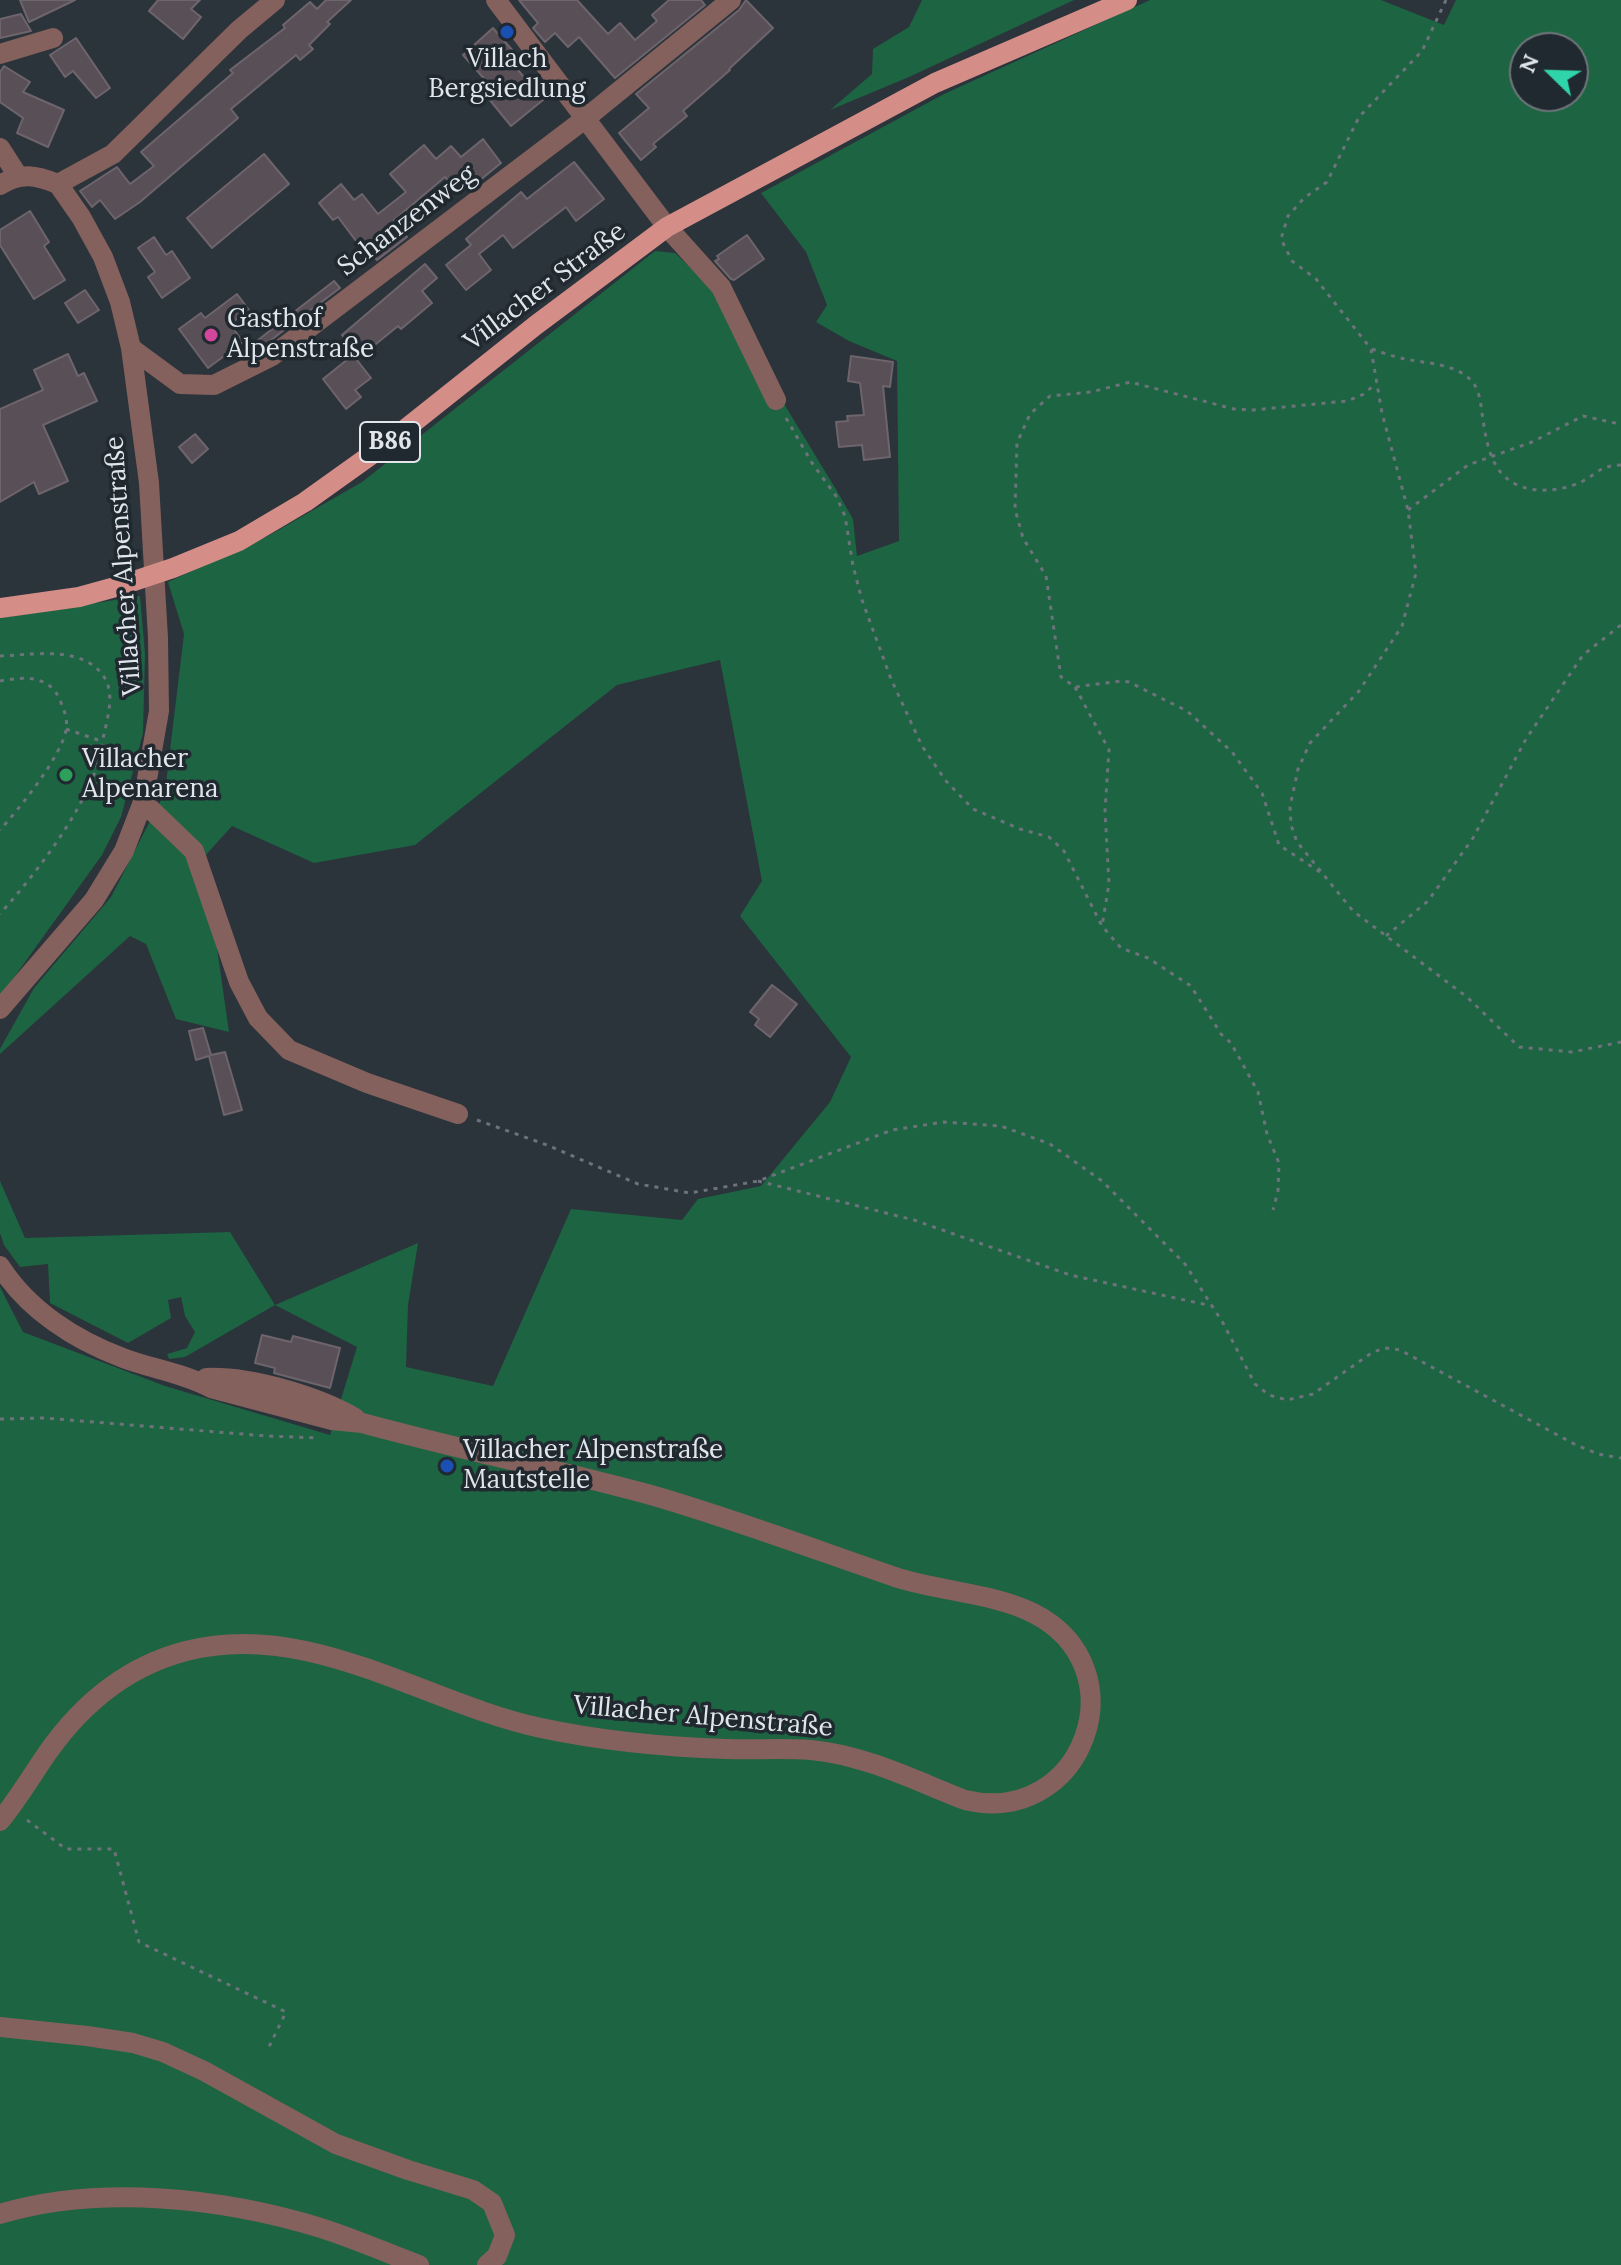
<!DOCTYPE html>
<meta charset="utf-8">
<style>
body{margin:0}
#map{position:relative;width:1621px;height:2265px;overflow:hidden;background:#2b333b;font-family:Lora,serif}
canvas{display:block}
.north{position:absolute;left:1509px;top:32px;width:80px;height:80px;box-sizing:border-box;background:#212930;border:2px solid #6e757b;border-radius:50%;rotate:293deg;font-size:22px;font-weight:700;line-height:32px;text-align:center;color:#e1e6eb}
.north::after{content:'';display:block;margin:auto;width:28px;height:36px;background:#30d4aa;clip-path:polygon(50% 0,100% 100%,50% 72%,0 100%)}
</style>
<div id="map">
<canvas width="1621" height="2265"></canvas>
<div class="north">N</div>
</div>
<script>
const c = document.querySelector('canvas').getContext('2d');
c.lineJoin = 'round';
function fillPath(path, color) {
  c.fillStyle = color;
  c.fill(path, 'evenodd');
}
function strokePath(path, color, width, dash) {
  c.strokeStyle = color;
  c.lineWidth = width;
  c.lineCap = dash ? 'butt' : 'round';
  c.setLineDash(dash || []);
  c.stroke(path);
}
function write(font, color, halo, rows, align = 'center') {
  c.font = font + ' Lora,serif';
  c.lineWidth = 7;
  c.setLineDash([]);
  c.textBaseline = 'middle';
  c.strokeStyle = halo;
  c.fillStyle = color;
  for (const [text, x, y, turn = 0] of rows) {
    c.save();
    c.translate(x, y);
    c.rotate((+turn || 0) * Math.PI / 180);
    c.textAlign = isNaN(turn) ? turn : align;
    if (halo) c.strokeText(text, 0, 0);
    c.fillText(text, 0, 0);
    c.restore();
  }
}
fillPath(new Path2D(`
 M922,0H1074L909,77L830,110L872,74L873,49L909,27Z
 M1150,0H1381L1444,25L1456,0H1621V2265H0V1287L23,1332L165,1386L330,1435L357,1347L275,1305L185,1357L169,1359L167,1354L187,1348L195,1332L185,1316L181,1297L168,1300L171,1318L128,1343L50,1303L48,1264L20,1267L4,1245L0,1233V1181L25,1238L230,1232L275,1305L418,1243L408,1305L406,1367L493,1386L571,1209L682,1220L698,1199L761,1186L830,1102L851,1057L740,916L762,881L720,660L617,685L415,845L314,863L232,826L204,857L229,1032L176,1019L146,944L130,936L0,1054V1049L34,988L111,897L165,792L184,634L168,582L268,536L362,482L655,251L675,253L716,292L837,491L853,519L857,556L899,541L897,361L849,341L816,322L827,305L806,252L761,193L944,94ZM1525,48H1573V96H1525Z
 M140,596L145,654L143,733L121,817L102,855L0,997V618Z`), '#1d6442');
const building = new Path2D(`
 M20,0H75L29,22Z
 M158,0H200L191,9L201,17L183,39L149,11Z
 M326,0H351L327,22L330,24L309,45L313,49L300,60L296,55L231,109L238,118L140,202L115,219L100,200L92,207L80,191L117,167L130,184L154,166L141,152L233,73L230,70L285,28L283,25L310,2L317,9Z
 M519,0H577L608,34L620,23L635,40L657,21L652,15L669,0H701L705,5L615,78L579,37L568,47L555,33L545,42L533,28L538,23Z
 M746,0L773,28L729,69L730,70L683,111L687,116L653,144L656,147L641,160L619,133L649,108L636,94L739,10Z
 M21,14L31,31L0,38V19Z
 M493,28L513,51L507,57L543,100L511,126L489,99L497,93L463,55Z
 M76,38L110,88L96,98L73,71L65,77L50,55Z
 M4,66L30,82L23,92L64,110L48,147L17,133L23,118L0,102V72Z
 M483,139L501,163L479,181L473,173L454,188L445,177L394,220L407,237L377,260L372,254L368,257L338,217L333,220L319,203L341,184L354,200L362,194L378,214L406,192L390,174L424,145L436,159L451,146L461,157Z
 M264,154L289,184L212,248L187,218Z
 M574,162L604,199L576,221L566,207L513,248L503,235L479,254L491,270L466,290L446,265L471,245L466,239L521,192L527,199Z
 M30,211L49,242L44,246L65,280L34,299L0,245V230Z
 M747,235L764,259L734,280L731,279L715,261L719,259L717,256Z
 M154,237L166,255L172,251L190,278L162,298L148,277L155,272L138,248Z
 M425,264L437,278L422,291L432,303L401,329L398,326L360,357L342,335Z
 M334,281L340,288L263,346L258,340Z
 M85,290L99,310L78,323L65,303Z
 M237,294L249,310L230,324L243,342L208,368L179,329L201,313L205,318Z
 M68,354L78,376L84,373L97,401L43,425L68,481L39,494L34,482L0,502V409L43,390L34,370Z
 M353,355L371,378L355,390L361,397L346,409L323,379Z
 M851,356L893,362L890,387L883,386L890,457L864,460L862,445L839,447L836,422L848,421L847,416L864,415L860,383L848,381Z
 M195,434L208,449L192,463L179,447Z
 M772,985L797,1004L770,1037L755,1025L759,1019L750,1012Z
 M203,1028L211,1055L225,1052L242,1110L224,1115L209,1056L196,1060L189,1031Z
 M262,1335L291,1342L293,1336L340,1348L330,1388L274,1373L275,1368L255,1363Z`);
fillPath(building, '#594f57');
strokePath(building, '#6e646c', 2);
strokePath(new Path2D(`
 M1446,0L1422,51L1359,117L1327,182L1304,198L1288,216L1281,239L1292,261L1316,279L1371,349L1382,413L1408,510L1416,573L1402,626L1359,691L1310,743L1298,769L1290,807L1291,825L1297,842L1353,911L1467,997L1519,1047L1572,1052L1621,1042
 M1372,349C1381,352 1391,356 1401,358C1424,364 1458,362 1474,384C1479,391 1481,404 1482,413C1487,446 1491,481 1530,489C1547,492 1567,489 1583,481C1599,472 1600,466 1621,465
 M786,418L812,463L836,496L845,516L853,566L862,600L891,679L922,746L946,781L973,809L1020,829L1049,837L1064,851L1102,926L1121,948L1148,958L1191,986L1221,1034L1231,1043L1258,1092L1267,1134L1279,1163L1278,1191L1273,1210
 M1408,510L1468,465L1532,442L1583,416L1615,423L1621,426
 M0,656C30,655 71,647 95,667C116,684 110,707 105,730C102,741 101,754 97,766C79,818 36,873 0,914
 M0,681C23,677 49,674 60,700C64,710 68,719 66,730C61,757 19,809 0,830
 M1075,687L1109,750L1105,811L1109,884L1102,926
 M66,729L101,741
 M1320,872L1279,845L1262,793L1232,752L1187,711L1129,682L1121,681L1075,687L1061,677L1046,576L1023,538L1015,509L1017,443L1030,414L1050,396L1091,392L1130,382L1234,409L1253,410L1347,401L1364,394L1376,383
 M1386,936L1428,901L1473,838L1526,739L1583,655L1621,625
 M477,1120L547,1145L638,1184L690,1193L758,1181L892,1130L944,1122L1001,1126L1050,1144L1102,1181L1185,1264L1223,1323L1255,1384L1269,1395L1287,1400L1313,1394L1373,1352L1385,1348L1400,1350L1576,1445L1598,1454L1621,1458
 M758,1181L914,1220L1070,1275L1212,1306
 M0,1419L44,1418L267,1436L319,1438
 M27,1820L66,1849H114L139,1942L286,2012L267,2051`), '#6c737a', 3, [4, 6]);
strokePath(new Path2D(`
 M496,0L667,227L721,287L776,400
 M0,54L53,38
 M0,148L18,176
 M0,185C21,172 36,175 58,184L113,154L239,30L275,0
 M131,348L180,384L214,385L272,356L586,118L731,0
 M143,802L194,851L239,982L258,1018L289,1050L367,1083L458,1114
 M0,1009L94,900L124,851L143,802L159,711L158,638L149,483L131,348L120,302L103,257L81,217L58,184
 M0,1266C28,1310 75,1340 123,1358C152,1369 183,1373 211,1388L332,1420L362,1423C458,1449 555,1469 651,1495C734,1519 816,1550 898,1578C940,1591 995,1594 1033,1613C1142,1668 1083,1828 965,1800C916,1781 865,1755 811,1750C783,1748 754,1750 727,1749C664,1747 602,1741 541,1728C424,1703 310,1619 186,1651C128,1666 82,1704 48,1752C32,1775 18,1799 0,1821
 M206,1378C250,1376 317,1396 355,1418
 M0,2027L87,2036L133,2043L163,2052L204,2071L336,2144L408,2170L473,2190L492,2203L505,2235L497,2256L487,2265
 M0,2214C100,2184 223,2198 321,2228C355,2239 387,2253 419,2265`), '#84615d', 20);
strokePath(new Path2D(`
 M0,608L79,597L119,586L173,568L239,541L305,502L389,442L536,325L667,227L935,83L1127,0`), '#d48e87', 20);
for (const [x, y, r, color] of [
 [507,32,8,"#1a4fb4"],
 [211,335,8,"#d1479c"],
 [66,775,8,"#2e9e5b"],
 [447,1466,8,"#1a4fb4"]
]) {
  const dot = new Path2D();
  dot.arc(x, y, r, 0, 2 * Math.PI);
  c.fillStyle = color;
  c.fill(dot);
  strokePath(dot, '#212930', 3);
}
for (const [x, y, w] of [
 [390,442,60]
]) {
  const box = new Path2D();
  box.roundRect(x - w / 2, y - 20, w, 40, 6);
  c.fillStyle = '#212930';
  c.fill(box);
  strokePath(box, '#e1e6eb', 2);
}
write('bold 24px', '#e1e6eb', null, [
 ["B86",390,442]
]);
write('26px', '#e1e6eb', '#212930', [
 ["Villach",507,60,"center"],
 ["Bergsiedlung",507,90,"center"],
 ["Gasthof",227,320],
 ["Alpenstraße",227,350],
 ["Villacher",82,760],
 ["Alpenarena",82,790],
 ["Villacher Alpenstraße",463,1451],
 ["Mautstelle",463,1481]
], 'left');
write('26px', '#e1e6eb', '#212930', [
 ["Schanzenweg",407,221,-37],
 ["Villacher Straße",545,287,-37],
 ["Villacher Alpenstraße",124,566,-94],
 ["Villacher Alpenstraße",703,1717,5]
]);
</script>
